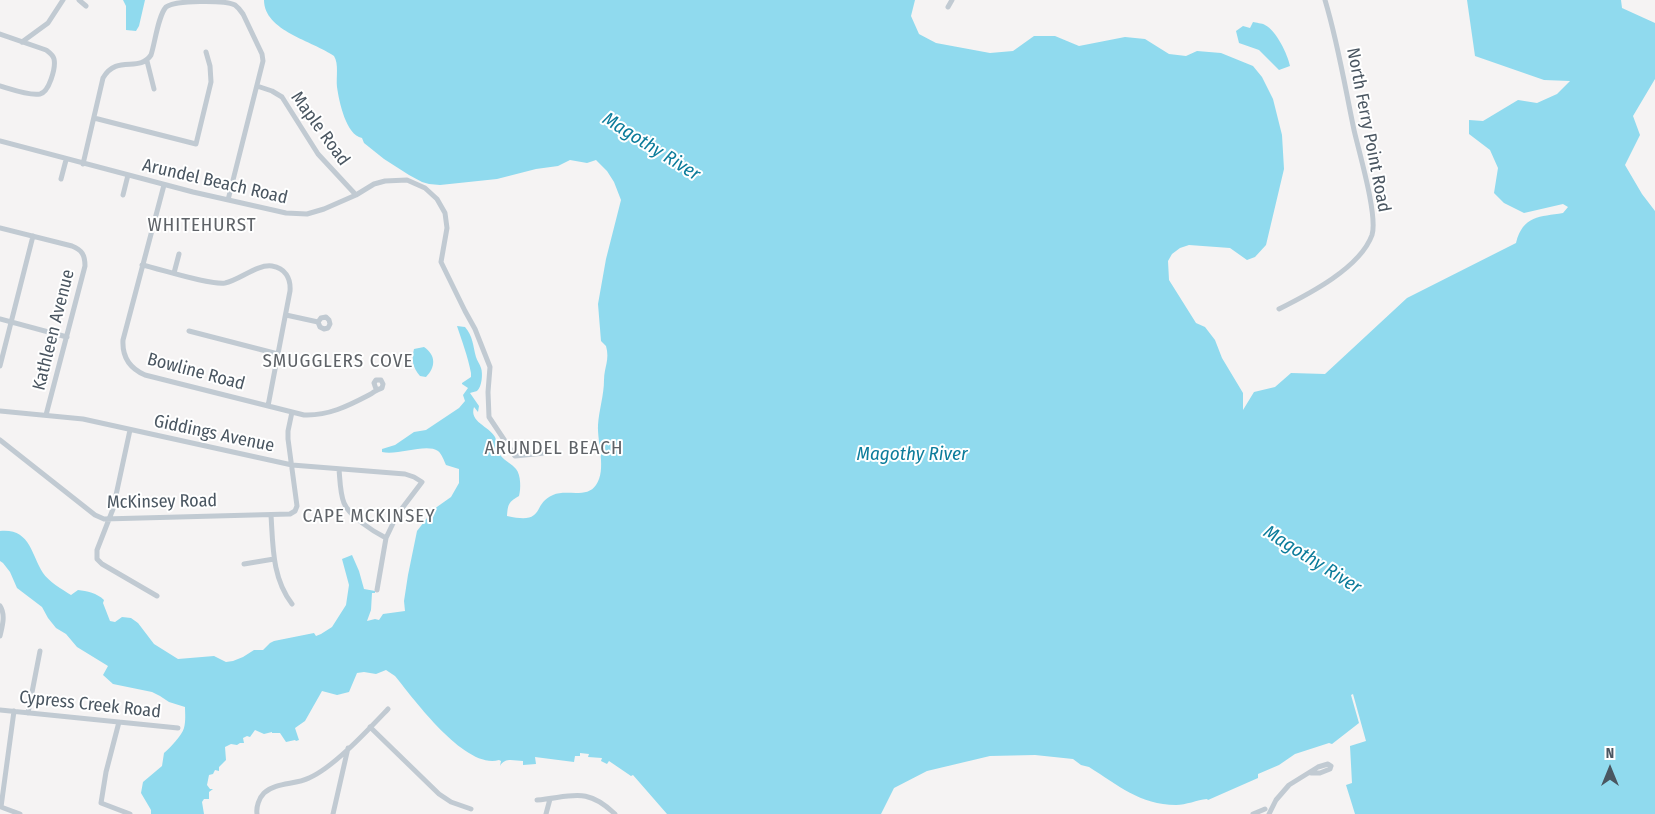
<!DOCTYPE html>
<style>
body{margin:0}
#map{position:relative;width:1655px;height:814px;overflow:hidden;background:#f5f3f3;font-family:"Fira Sans Condensed",sans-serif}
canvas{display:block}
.north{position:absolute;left:1585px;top:744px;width:50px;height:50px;-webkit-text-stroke:4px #fff;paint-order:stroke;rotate:0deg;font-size:14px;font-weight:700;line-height:20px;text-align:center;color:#4a5661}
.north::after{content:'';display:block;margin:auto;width:18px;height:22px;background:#4a5661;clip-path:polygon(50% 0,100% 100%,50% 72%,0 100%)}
</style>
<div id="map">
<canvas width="1655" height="814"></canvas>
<div class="north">N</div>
</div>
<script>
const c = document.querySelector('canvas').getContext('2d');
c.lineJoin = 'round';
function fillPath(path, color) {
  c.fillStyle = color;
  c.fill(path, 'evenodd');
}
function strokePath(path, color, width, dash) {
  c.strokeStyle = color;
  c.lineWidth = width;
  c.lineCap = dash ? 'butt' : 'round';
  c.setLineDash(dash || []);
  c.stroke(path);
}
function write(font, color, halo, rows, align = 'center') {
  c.font = font + ' "Fira Sans Condensed",sans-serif';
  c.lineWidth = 4;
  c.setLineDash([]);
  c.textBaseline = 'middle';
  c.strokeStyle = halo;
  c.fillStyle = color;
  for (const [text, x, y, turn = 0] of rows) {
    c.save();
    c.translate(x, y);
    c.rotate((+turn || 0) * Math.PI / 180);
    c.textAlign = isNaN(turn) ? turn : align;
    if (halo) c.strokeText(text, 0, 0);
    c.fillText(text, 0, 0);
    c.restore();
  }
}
fillPath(new Path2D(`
 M123,0H145L139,26L136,31L126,30V6Z
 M264,0H915L911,16L919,34L936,43L990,53L1013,51L1034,36H1055L1079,46L1125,37L1145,39L1169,54L1186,56L1197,51L1221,53L1253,66L1262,77L1273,99L1282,135L1284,169L1266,245L1255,257L1247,260L1230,248L1189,245L1180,248L1172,254L1168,261L1169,280L1196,323L1205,327L1215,340L1222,358L1243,393V410L1254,392L1275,387L1291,373L1325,374L1407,298L1516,243C1523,215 1540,217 1563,213L1568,207L1563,204L1524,213L1504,203L1494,193L1498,168L1490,150L1469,134V120L1483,121L1518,100L1537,103L1557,94L1570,81L1544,80L1475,56L1467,0H1621L1622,8L1655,23V79L1633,116L1640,135L1625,165L1642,194L1655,211V814H1355L1346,785L1352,783L1350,746L1366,741L1353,694L1351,695L1359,723L1332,744L1329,743L1295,754L1279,765L1258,774V778L1208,800L1207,799C1197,800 1186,805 1176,805C1140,805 1118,785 1089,767L1081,765L1073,759L1035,755L990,756L927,771L894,788L881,814H667L633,775L631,776L609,761L607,764L601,761L602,758L588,757L589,754L580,753V756H575L574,762L535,757L536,764L523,765V761C514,761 505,757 500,766L501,761L499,760C465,770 413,698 395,676L386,670L376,674L364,672L357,673L349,692L337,695L322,691L305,721L295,728L299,740L296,741L295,740L286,742L280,733H272V732L264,734L255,730L250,737L247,736L243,738L244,743H240L237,745L231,744L225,747L226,760L219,767V771L215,770L213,774L209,775L207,785L210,789H213L209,792V799H204L202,802L204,814H151V810L141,793L143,782L162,766L164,753C170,748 182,735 184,728C186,721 185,713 185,707L169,702L160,696L152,692L113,684L103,675L108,666L77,647L66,634L56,628L48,618L42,607L17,588L10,572L3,563L0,561V531C30,528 31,554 43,573C48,581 63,590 71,595L78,590C87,591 97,593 104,600L103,603L110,621L115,622L122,617L131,618L138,623L154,644L178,659L214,656L226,662L233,661L243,657L254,650H263L270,643L274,641L314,633L316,636L321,634L332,627L346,605L349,585L342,559L352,555L359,571L364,589L375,591V593H372L371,610L367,621L375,619L379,620L383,614L405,611L404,601L408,575L417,531L434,509L451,497L459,483V469L446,465C444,461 442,454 438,451C426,443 397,456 382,452V449L395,445L414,432L426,430L459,408L465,401L463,395L468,388L462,384V383L471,377V373C468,357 462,341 457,326L465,327C473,336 473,346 476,357C477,361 480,364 481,368C483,373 482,387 477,391C475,392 472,392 470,393L479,406L478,412L474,407C469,422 489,426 495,437C498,443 498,450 501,456C505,461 512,464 516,469C521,475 521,489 519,496C509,502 508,503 507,516C547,525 531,504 553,495C566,489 587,499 596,485C607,470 597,442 598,425C599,410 604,395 604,380C604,367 610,360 606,346L601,341L598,304L606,259L621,200L614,182L607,171L596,160L587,163L570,160L558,166L536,169L497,179L440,185L429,184L422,182L409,175L384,159L364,143L362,138C346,135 339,101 337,87C336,77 339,64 334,56C313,41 264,31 264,0Z
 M1253,22C1256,23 1262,23 1265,25C1276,30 1288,55 1290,66L1279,70L1259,50L1239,43L1236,31L1243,26L1250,28Z
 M424,347C436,355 436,367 426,377L420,376C413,368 411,360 414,349Z`), '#90daee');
strokePath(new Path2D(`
 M79,0L86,6
 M948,7L952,0
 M0,34L46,50C50,53 53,55 54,59C56,68 49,92 40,94C28,96 11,89 0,86
 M22,42L48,23L63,0
 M147,61L154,89
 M257,86L272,91L282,97L318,154L356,195
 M94,118L196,144L211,82L210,66L206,52
 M0,141L193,192L286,213L307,214L324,209L356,195L374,184L385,181L407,180L425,188L437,199L445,213L447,228L441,262L465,311L475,329L490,367L488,392L489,417L515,456L545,453
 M83,164L103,78C117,54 139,73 151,55C155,43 158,16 166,7C175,0 225,0 235,5C239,8 241,11 243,14L262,54L263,61L228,200
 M61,179L66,160
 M164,185L123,340C122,357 129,368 145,375L304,415C328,416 348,406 369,395C375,392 375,390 382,388L383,384L381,380H376L374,383L376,389
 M123,195L128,175
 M0,228L72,246C82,250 85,255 85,266L46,415
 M142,265C161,269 208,285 225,283C240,280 257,264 272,266C285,268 291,278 290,291L268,406
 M174,273L179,254
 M1279,309C1309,294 1360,268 1372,235C1378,216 1359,152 1354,130C1345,87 1338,43 1325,0
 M286,315L318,322L320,327L324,329L328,328L330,324L329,320L326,317L321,318L318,322
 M0,319L67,337
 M189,331L278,354
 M0,366L33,236
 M0,411L83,419L292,465L405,474L414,477L422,482L397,515L386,538L377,590
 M130,430L113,509L97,550V559L102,564L157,596
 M0,440L95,515L104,519L290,514L295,511L297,506L288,439V431L292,412
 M339,469C340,480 340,493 344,503C349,516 374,532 386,538
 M271,515C273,546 272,578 292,604
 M244,564L274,559
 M0,606C6,615 2,627 0,636
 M0,710L178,728
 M14,711L1,807L20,814
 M28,713L40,651
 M119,722L106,772L101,803L130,814
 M370,727L439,794L451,802L471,809
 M1311,773H1320L1330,769L1331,766
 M537,800C572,797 586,786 615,814
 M257,814C256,807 259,798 264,793C276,782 295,785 309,778C334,767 368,730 388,709
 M333,814L348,748
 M546,814L550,799
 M1253,814L1265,809
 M1269,814L1276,800L1289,785L1318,767L1328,764L1331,766`), '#c1cad2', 5);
write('18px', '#4a5661', '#fff', [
 ["Maple Road",320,129,54],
 ["North Ferry Point Road",1368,130,79],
 ["Arundel Beach Road",215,182,13],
 ["Kathleen Avenue",54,330,-76],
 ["Bowline Road",196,372,15],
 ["Giddings Avenue",214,434,12],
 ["McKinsey Road",162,502,-1],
 ["Cypress Creek Road",90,705,6]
]);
write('italic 19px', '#0c7c9b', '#fff', [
 ["Magothy River",651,147,32],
 ["Magothy River",912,455],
 ["Magothy River",1312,560,32]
]);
c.letterSpacing = '1px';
write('19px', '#5f6368', '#fff', [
 ["WHITEHURST",202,226],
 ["SMUGGLERS COVE",338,362],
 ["ARUNDEL BEACH",554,449],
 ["CAPE MCKINSEY",369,517]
]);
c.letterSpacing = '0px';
</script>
